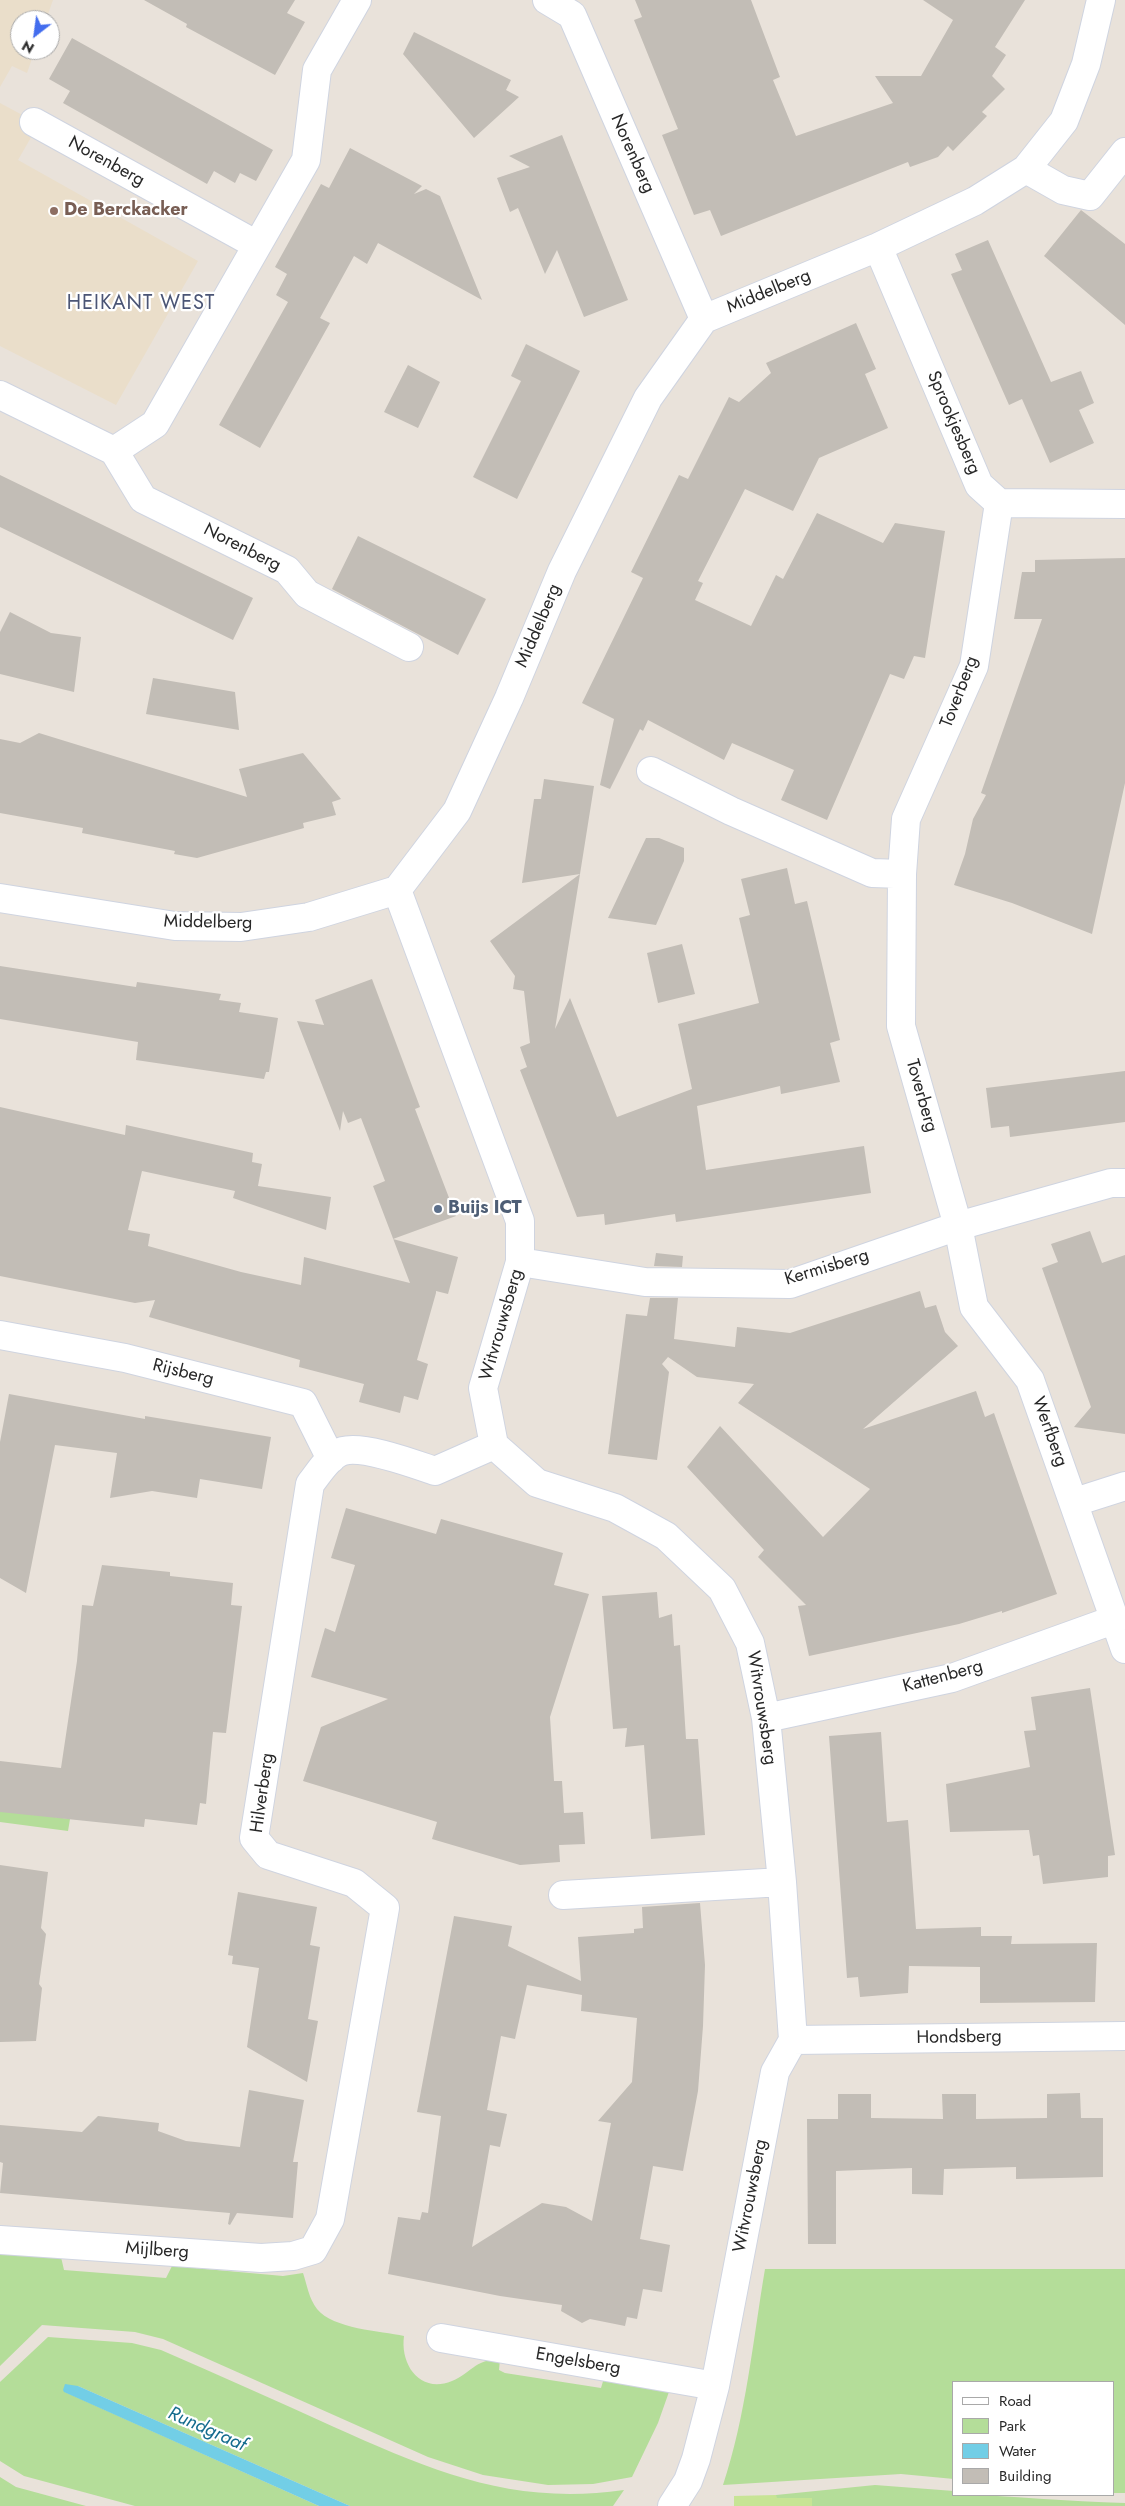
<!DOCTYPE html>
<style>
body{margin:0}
#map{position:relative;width:1125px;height:2506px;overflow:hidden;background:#e9e2da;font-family:Jost,sans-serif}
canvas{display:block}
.legend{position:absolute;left:952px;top:2381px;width:162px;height:115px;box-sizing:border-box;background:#fff;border:1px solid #a9a9a9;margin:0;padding:6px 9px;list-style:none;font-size:15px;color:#282828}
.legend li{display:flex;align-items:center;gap:10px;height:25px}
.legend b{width:25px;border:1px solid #a9a9a9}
.north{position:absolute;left:10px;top:10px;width:50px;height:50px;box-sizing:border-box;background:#fff;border:1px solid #a9a9a9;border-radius:50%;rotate:210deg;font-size:14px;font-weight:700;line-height:20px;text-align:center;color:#282828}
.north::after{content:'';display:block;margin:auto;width:18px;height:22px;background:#436dee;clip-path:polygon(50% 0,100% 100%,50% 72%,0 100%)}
</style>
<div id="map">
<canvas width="1125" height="2506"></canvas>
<ul class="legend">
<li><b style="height:6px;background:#fff"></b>Road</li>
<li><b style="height:14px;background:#b4dd99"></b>Park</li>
<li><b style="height:14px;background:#72cee6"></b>Water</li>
<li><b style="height:14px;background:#c2bdb6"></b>Building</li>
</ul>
<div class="north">N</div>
</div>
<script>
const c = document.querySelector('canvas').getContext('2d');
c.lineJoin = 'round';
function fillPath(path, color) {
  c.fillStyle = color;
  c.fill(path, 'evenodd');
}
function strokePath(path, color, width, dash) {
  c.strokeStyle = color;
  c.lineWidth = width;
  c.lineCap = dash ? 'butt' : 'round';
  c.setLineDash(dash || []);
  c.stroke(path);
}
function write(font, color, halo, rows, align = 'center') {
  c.font = font + ' Jost,sans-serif';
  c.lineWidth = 4.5;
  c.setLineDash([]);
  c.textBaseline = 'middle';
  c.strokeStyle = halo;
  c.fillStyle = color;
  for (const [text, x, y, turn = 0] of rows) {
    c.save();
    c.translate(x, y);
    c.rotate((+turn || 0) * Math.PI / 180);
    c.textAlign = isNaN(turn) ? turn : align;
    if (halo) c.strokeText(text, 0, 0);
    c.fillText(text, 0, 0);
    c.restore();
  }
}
fillPath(new Path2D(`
 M0,0H53L46,20H20V50H35L27,73L12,66L0,87Z
 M0,103L28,118L33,134L18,160L198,261L116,405L0,346Z`), '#eadeca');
fillPath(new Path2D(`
 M0,1810L70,1819L68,1831L0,1822Z
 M0,2252L61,2257L64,2270L166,2278L172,2266L283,2276L303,2273C307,2285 309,2299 317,2309C333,2329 381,2331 404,2336C400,2365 420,2394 452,2381C472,2373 473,2360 500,2359L499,2370L505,2373L601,2388L604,2378L670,2389L658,2423L632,2477L593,2484L548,2485L483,2475L428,2457L163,2339L135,2332L42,2325L0,2366Z
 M765,2269H1125V2493H1114V2382H954V2479L901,2474L723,2485C746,2416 753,2340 765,2269Z
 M48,2337L132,2343L161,2350C219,2375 277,2401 334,2427C433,2471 512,2506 624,2490L613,2506H350L78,2386L65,2392L319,2506H135L24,2476L0,2461V2382Z
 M0,2477L16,2487L86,2506H0Z
 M875,2485L954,2491V2495C1011,2495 1068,2502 1125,2503V2506H812V2498H776V2495Z`), '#b4dd99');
fillPath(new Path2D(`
 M776,2495L777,2498H812V2506H734V2496Z`), '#c7e495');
fillPath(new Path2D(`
 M65,2384L78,2386L350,2506H319L64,2392L63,2390Z`), '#72cee6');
fillPath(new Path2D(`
 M144,0H295L287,13L305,22L275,75L186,27L187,24Z
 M635,0H751L780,77L773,80L796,136L893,103L875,76H921L953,20L923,0H1025L995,47L1006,55L992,76L1005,89L982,112L987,116L953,151L948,146L938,157L910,167L908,162L721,236L710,210L694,215L662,135L678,129L634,20L642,17Z
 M414,32L511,80L506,90L519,97L474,138L403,54Z
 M72,38L273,150L256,181L240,173L235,183L214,171L207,184L63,103L70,91L49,79Z
 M562,135L628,300L584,317L557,250L545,274L518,208L510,212L497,178L530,167L509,156Z
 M350,148L422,186L414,194L426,189L440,196L482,300L378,243L367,264L354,256L320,318L330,323L260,448L219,425L288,302L276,295L287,274L275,267L321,184L329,188Z
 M1081,210L1125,244V325L1044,256Z
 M988,240L1051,382L1081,371L1094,403L1079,410L1094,443L1050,463L1022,399L1009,405L951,274L962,270L955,254Z
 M856,323L876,369L865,374L888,428L819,458L793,511L745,489L698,581L703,583L695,600L751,626L776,575L783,579L817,513L883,543L895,523L945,531L925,658L914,656L904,679L890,674L827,820L781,800L794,770L732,743L724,760L648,720L643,731L640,729L610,789L600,785L614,719L582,703L643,578L631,572L679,475L688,479L729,397L739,402L771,373L766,363Z
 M526,344L580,371L517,499L473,477L521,381L511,376Z
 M408,365L440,382L418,428L384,412Z
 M0,475L253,598L233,640L0,527Z
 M358,536L486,599L458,655L332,589Z
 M1125,558V783L1092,934L1012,903L954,885L965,854L973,819L986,795L981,793L1042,619H1014L1022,572H1035V560Z
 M10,612L51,633L81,637L74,692L0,674V632Z
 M153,678L235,692L239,730L146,714Z
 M39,733L247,797L239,769L303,753L341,799L332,802L336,815L303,823L304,828L197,858L174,854L175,851L82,833L83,828L0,813V739L20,743Z
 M544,779L594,786L580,874L522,883L534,799H541Z
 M646,838H659L684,848V861L656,925L608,918Z
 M787,868L795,904L807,901L840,1040L830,1043L840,1082L781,1094L780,1086L697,1106L706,1170L864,1146L871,1193L676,1222L675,1214L605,1225L604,1214L577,1217L520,1070L527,1067L520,1047L530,1043L524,991L513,989L515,976L490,941L580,874L555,1029L570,998L617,1117L692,1089L678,1024L759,1003L739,918L750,915L741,879Z
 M682,944L695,994L658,1003L647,953Z
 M0,966L136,987L137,982L221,994L219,1000L241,1003L239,1012L278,1018L269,1072H266L264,1079L136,1060L138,1042L0,1019Z
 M372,979L420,1107L415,1109L456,1216L393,1239L458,1257L448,1294L436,1291V1293L417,1360L428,1364L418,1400L404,1396L400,1413L359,1402L364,1384L299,1367L300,1360L149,1317L155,1300L135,1303L0,1276V1107L125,1135L126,1125L253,1153L252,1162L262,1164L258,1186L331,1197L326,1230L233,1198L235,1191L142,1171L128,1230L150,1234L148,1246L241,1272L301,1285L304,1257L410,1283L373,1186L385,1181L361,1118L348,1123L343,1111L340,1131L297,1021L324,1025L315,1000Z
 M1125,1071V1122L1010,1137L1009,1126L991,1128L986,1088Z
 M1090,1231L1102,1263L1125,1255V1434L1074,1427L1091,1407L1042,1268L1058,1262L1051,1244Z
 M656,1253L683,1256L682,1267L654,1266Z
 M920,1291L925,1308L936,1305L945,1332L958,1346L863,1429L976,1391L985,1417L994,1413L1057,1594L1002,1613V1611L959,1624L809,1656L798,1606L806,1605L758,1557L764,1550L687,1467L720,1426L823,1537L870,1489L738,1403L754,1384L697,1377L668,1357L662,1364L669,1372L657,1460L608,1454L626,1314L647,1316L650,1298H678L674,1339L735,1347L737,1327L790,1333Z
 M9,1394L145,1419V1416L271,1437L262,1489L200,1479L197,1498L152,1491L110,1498L117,1453L55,1445L26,1593L0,1578V1442Z
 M346,1508L436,1534L441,1519L563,1553L554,1585L589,1594L550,1717L554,1781H562L564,1813L583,1812L585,1844L559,1845L560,1862L520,1865L432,1839L437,1822L303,1781L321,1727L388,1699L311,1677L325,1628L335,1632L355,1565L331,1558Z
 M102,1565L170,1572V1576L233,1583L231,1605L242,1606L226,1733L213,1732L206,1804L200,1803L197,1825L145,1819L144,1827L0,1812V1761L61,1768L77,1661L82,1605L93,1606Z
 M657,1592L659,1618L672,1614L674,1646L680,1645L686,1739H698L705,1835L651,1839L644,1745L625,1747L627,1728L613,1729L602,1596Z
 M1090,1688L1115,1855L1108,1856V1877L1043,1884L1039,1855L1033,1856L1029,1830L950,1832L946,1784L1030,1767L1024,1731L1036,1730L1031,1697Z
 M881,1732L887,1822L908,1820L916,1929L981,1927V1936H1012L1011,1944L1097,1943L1095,2002L980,2003V1967L909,1966L908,1993L860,1997L858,1977L847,1978L829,1736Z
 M0,1865L48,1872L41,1928L46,1934L39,1984L42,1988L36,2041L0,2042Z
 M238,1892L317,1907L310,1945L320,1947L308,2019L318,2021L307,2082L247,2047L259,1968L232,1964L233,1956L228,1955Z
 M700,1903L705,1965L703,2026L698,2091L683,2171L653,2166L640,2239L670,2245L662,2292L643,2289L637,2319L627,2317L625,2326L590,2319L582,2323L561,2311L562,2305L500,2296L388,2274L398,2217L420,2220L422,2212L428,2213L441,2116L417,2112L454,1916L512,1926L508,1946L581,1981L578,1937L634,1933V1929L643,1928L642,1907ZM527,1985L582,1995L581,2011L637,2018L632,2082L598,2121L611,2123L592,2221L566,2207L542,2203L472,2247L490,2145L500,2147L507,2114L487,2110L501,2036L515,2039Z
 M249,2090L304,2100L293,2162H298L293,2218L237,2213L230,2225L228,2224L230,2213L0,2193L3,2163L0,2162V2125L82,2132L98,2116L159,2123L158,2131L186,2141L240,2147Z
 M1080,2093L1081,2118H1103V2177L1016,2179V2167L944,2169L943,2195L912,2194V2168L836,2171V2244H808L807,2119H838V2094H871V2118L943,2119L942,2094H976V2119L1047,2118V2094Z`), '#c2bdb6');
const minor = new Path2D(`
 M547,0L572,15L704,319
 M34,122L257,245
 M1026,169L1063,190L1090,196L1125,152
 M878,247L979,485L999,503L1125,504
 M0,395L114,451L143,499L287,570L307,594L409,647
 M114,451L155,424L306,160L317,70L357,0
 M999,503L974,666L906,819L902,874L901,1026L958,1226L974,1307L1030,1380L1125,1649
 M651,771L731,811L872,873L902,874
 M397,890L520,1221V1262L483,1388L494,1445L537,1483L615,1508L666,1536L722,1589L750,1643L766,1718L782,1882L793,2040L775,2072L715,2386L696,2459L688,2481L672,2506
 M0,898L175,926L241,927L309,917L397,890L457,811L509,698L562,571L648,398L704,319L878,247L975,201L1026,169L1064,121L1086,64L1101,0
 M520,1262L645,1282L790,1284L958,1226L1111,1183H1125
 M0,1335L125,1358L303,1403L331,1459
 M1075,1502L1125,1486
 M766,1718L952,1678L1116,1619
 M563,1895L782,1882
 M793,2040L1125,2036
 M0,2240L261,2258L293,2256L313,2250L330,2219L385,1908L354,1883L268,1855L254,1838L310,1484C319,1473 329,1455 343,1451C364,1445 414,1464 435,1471L494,1445
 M441,2338L715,2386`);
strokePath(minor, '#cfd4e0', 30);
strokePath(minor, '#fff', 28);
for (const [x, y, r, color] of [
 [54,211,5,"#8d6e63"],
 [438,1209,5,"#5c6f8a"]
]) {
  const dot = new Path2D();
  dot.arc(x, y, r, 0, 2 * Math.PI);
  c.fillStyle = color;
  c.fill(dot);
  strokePath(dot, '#fff', 2);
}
write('18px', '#282828', '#fff', [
 ["Norenberg",632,154,66],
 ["Norenberg",106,162,29],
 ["Middelberg",769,292,-22],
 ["Sprookjesberg",953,423,67],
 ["Norenberg",242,548,27],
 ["Middelberg",539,626,-67],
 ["Toverberg",960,692,-69],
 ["Middelberg",208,923,1],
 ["Toverberg",921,1096,74],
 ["Kermisberg",827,1268,-17],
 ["Witvrouwsberg",502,1325,-74],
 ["Rijsberg",183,1373,14],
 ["Werfberg",1049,1432,70],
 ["Kattenberg",943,1677,-15],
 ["Witvrouwsberg",761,1708,81],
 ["Hilverberg",263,1793,-82],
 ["Hondsberg",959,2038,-1],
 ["Witvrouwsberg",751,2196,-79],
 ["Mijlberg",157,2251,4],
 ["Engelsberg",578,2362,10]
]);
write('bold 18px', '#785e54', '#fff', [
 ["De Berckacker",64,211]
], 'left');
write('bold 18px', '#4e5e75', '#fff', [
 ["Buijs ICT",448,1209]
], 'left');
write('italic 19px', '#156c8e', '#fff', [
 ["Rundgraaf",207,2430,24]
]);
c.letterSpacing = '1px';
write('20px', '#4b5575', '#fff', [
 ["HEIKANT WEST",141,304]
]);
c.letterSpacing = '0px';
</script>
